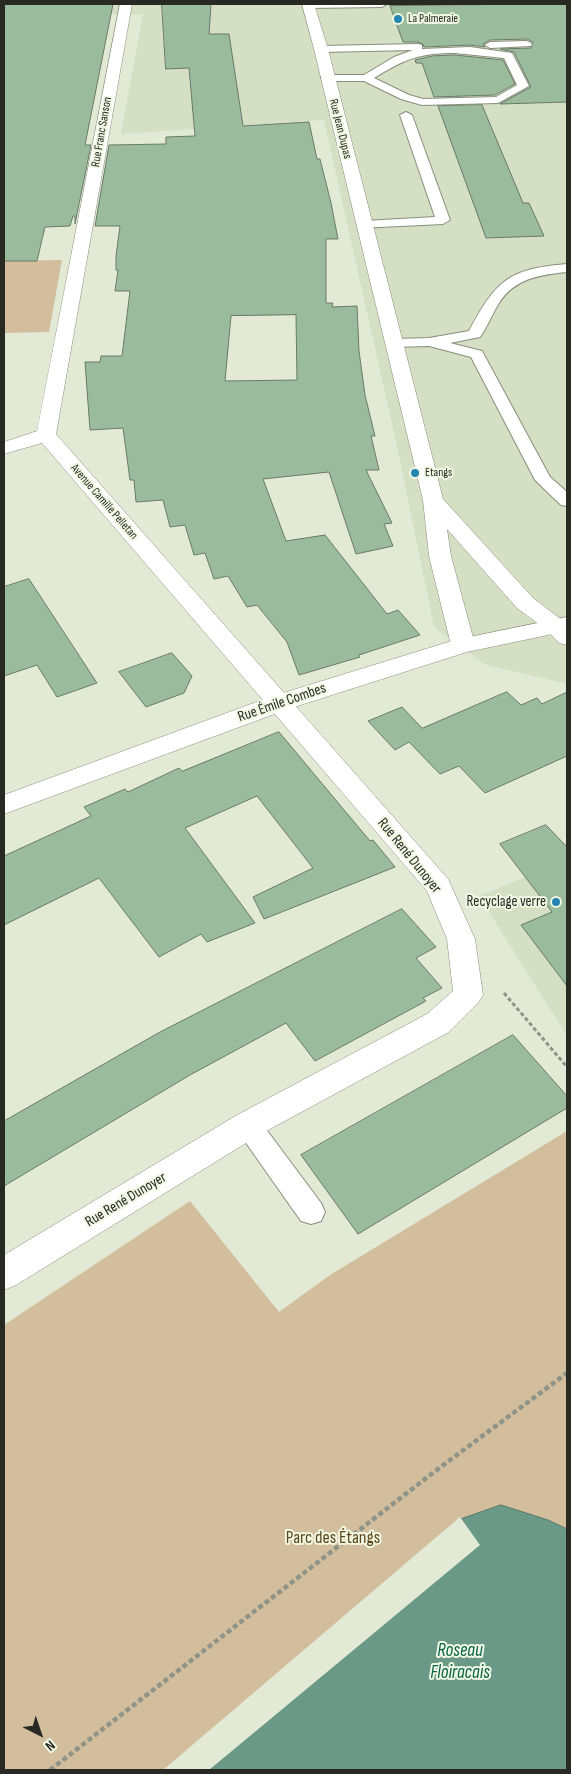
<!DOCTYPE html>
<meta charset="utf-8">
<style>
body{margin:0}
#map{position:relative;width:571px;height:1774px;overflow:hidden;background:#e2ead6;font-family:"Sofia Sans Condensed",sans-serif}
canvas{display:block}
.frame{position:absolute;inset:0;border:5px solid #272922;pointer-events:none}
.north{position:absolute;left:15px;top:1709px;width:50px;height:50px;-webkit-text-stroke:4px #f0f8e3;paint-order:stroke;rotate:139deg;font-size:14px;font-weight:700;line-height:20px;text-align:center;color:#272922}
.north::after{content:'';display:block;margin:auto;width:18px;height:22px;background:#272922;clip-path:polygon(50% 0,100% 100%,50% 72%,0 100%)}
</style>
<div id="map">
<canvas width="571" height="1774"></canvas>
<div class="frame"></div>
<div class="north">N</div>
</div>
<script>
const c = document.querySelector('canvas').getContext('2d');
c.lineJoin = 'round';
function fillPath(path, color) {
  c.fillStyle = color;
  c.fill(path, 'evenodd');
}
function strokePath(path, color, width, dash) {
  c.strokeStyle = color;
  c.lineWidth = width;
  c.lineCap = dash ? 'butt' : 'round';
  c.setLineDash(dash || []);
  c.stroke(path);
}
function write(font, color, halo, rows, align = 'center') {
  c.font = font + ' "Sofia Sans Condensed",sans-serif';
  c.lineWidth = 4;
  c.setLineDash([]);
  c.textBaseline = 'middle';
  c.strokeStyle = halo;
  c.fillStyle = color;
  for (const [text, x, y, turn = 0] of rows) {
    c.save();
    c.translate(x, y);
    c.rotate((+turn || 0) * Math.PI / 180);
    c.textAlign = isNaN(turn) ? turn : align;
    if (halo) c.strokeText(text, 0, 0);
    c.fillText(text, 0, 0);
    c.restore();
  }
}
fillPath(new Path2D(`
 M4,4H567V686L564,683L486,665L434,627L398,451L324,120L121,134L143,14L4,15Z
 M567,860V1036L479,896Z`), '#d4dfc4');
fillPath(new Path2D(`
 M62,260L49,332L4,333V261Z
 M567,1131V1770H4V1325L190,1201L279,1312L330,1275Z`), '#d2be9d');
const water = new Path2D(`
 M501,1505L548,1520L567,1529V1770H166L461,1519Z`);
fillPath(water, '#6a9987');
strokePath(water, '#567769', 1);
fillPath(new Path2D(`
 M460,1517L480,1545L209,1770H163Z`), '#e2ead6');
const building = new Path2D(`
 M4,4H113L85,145H91L75,224V216H73L70,226L45,227L37,261H4Z
 M162,4H211L209,34H229L243,126L309,122L317,159H320L331,203L338,239H326V303H333L332,307L357,306L359,351L365,395L375,436H371L379,470H366L392,523L384,524L393,546L356,554L329,472L263,479L286,541L325,535L387,614L398,610L420,635L359,655L360,657L299,675L287,642L257,605L247,607L228,576L214,579L205,553L194,555L185,525L170,527L163,500L136,502L134,480H130L123,428L90,430L85,362H100L101,356H122L130,291H115L118,270H116V256L120,226H95L109,145L166,144V137L195,136L189,68L166,69ZM296,315L297,380L225,381L231,316Z
 M567,4V102L500,104L531,87L514,52L500,49L531,48L533,42L527,39L490,40L483,44L485,47L470,45L424,47L423,44L418,42H403L390,6Z
 M455,55L503,60L515,84L495,95L434,97L422,63H416L415,60L432,56Z
 M482,105L523,203H529L544,236L486,238L438,106Z
 M29,579L97,683L57,697L37,665L4,676V587Z
 M172,653L192,676L184,693L146,707L119,672Z
 M507,692L521,705L537,698L542,704L567,692V756L485,793L459,766L440,774L409,742L395,750L368,721L402,707L422,728Z
 M279,732L370,841L373,840L395,867L264,919L253,897L313,868L257,796L185,828L255,923L207,942L201,934L159,957L99,878L4,925V856L91,816L84,807L125,789L128,792L179,768L182,771Z
 M546,825L567,847V986L521,925L552,912L500,844Z
 M402,909L436,947L416,958L442,988L423,998L426,1001L315,1061L286,1023L190,1075L4,1186V1121L160,1032Z
 M513,1035L567,1096V1108L358,1234L301,1155Z`);
fillPath(building, '#9abc9c');
strokePath(building, '#6a796a', 1);
const service = new Path2D(`
 M304,4H387L382,7L308,8L304,7Z
 M527,41L532,44L531,46L490,48L485,45L490,42Z
 M418,44L422,45V49L470,47L512,53L529,86L498,103L422,105L401,99L364,81H327L321,78L327,75H364L394,57L413,50L321,52L316,49L321,46ZM455,53L504,58L517,85L496,97L423,99L409,95L374,78C405,59 419,53 455,53Z
 M406,112L412,115L450,220L443,224L359,228L357,225L359,222L364,221L435,217L400,115Z
 M567,264V272C540,275 515,278 499,303C492,314 488,326 480,337L450,343L482,351L550,477L567,492V506L561,505L535,480L471,357L429,346L394,347L389,346L387,343L389,340L394,339L429,338L469,331C497,279 509,269 567,264Z
 M248,1114L257,1117L321,1203L325,1212L321,1221L311,1224L301,1221L239,1133L235,1125L239,1117Z`);
const minor = new Path2D(`
 M120,4H132L56,434L448,879L475,939L483,995L478,1003L449,1032L259,1135L16,1285L4,1290V1255L237,1115L427,1014L453,991L447,939L427,891L42,443L4,454V442L37,431Z
 M302,4H314L328,49L443,499L533,598L567,624V645L559,643L548,631L517,608L447,529L451,556L475,645L471,650L463,653L455,650L451,645L429,556L423,500L314,49Z`);
const tertiary = new Path2D(`
 M567,617V631L467,652L288,709L4,814V795L270,697L455,640Z`);
strokePath(service, '#878f7c', 2);
strokePath(minor, '#878f7c', 1);
strokePath(tertiary, '#878f7c', 1);
strokePath(new Path2D(`
 M504,993L567,1067`), '#8f9486', 3, [4, 2.5]);
strokePath(new Path2D(`
 M50,1770L434,1472L567,1373`), '#8f9486', 4.5, [5, 3]);
fillPath(service, '#fff');
fillPath(minor, '#fff');
fillPath(tertiary, '#fff');
for (const [x, y, r, color] of [
 [398,19,5,"#2584b0"],
 [415,473,5,"#2584b0"],
 [556,902,5,"#2584b0"]
]) {
  const dot = new Path2D();
  dot.arc(x, y, r, 0, 2 * Math.PI);
  c.fillStyle = color;
  c.fill(dot);
  strokePath(dot, '#f0f8e3', 2);
}
write('12px', '#272922', '#f0f8e3', [
 ["La Palmeraie",408,19],
 ["Etangs",425,473]
], 'left');
write('12px', '#272922', '#f0f8e3', [
 ["Rue Jean Dupas",340,129,76],
 ["Rue Franc Sanson",102,132,-80],
 ["Avenue Camille Pelletan",104,502,49]
]);
write('15px', '#272922', '#f0f8e3', [
 ["Rue Émile Combes",282,703,-19],
 ["Rue René Dunoyer",409,856,51],
 ["Rue René Dunoyer",126,1200,-31]
]);
write('15px', '#272922', '#f0f8e3', [
 ["Recyclage verre",546,902]
], 'right');
write('18px', '#5e4618', '#f0f8e3', [
 ["Parc des Étangs",333,1538]
]);
write('italic 19px', '#06634a', '#f0f8e3', [
 ["Roseau",460,1651],
 ["Floiracais",460,1673]
]);
</script>
